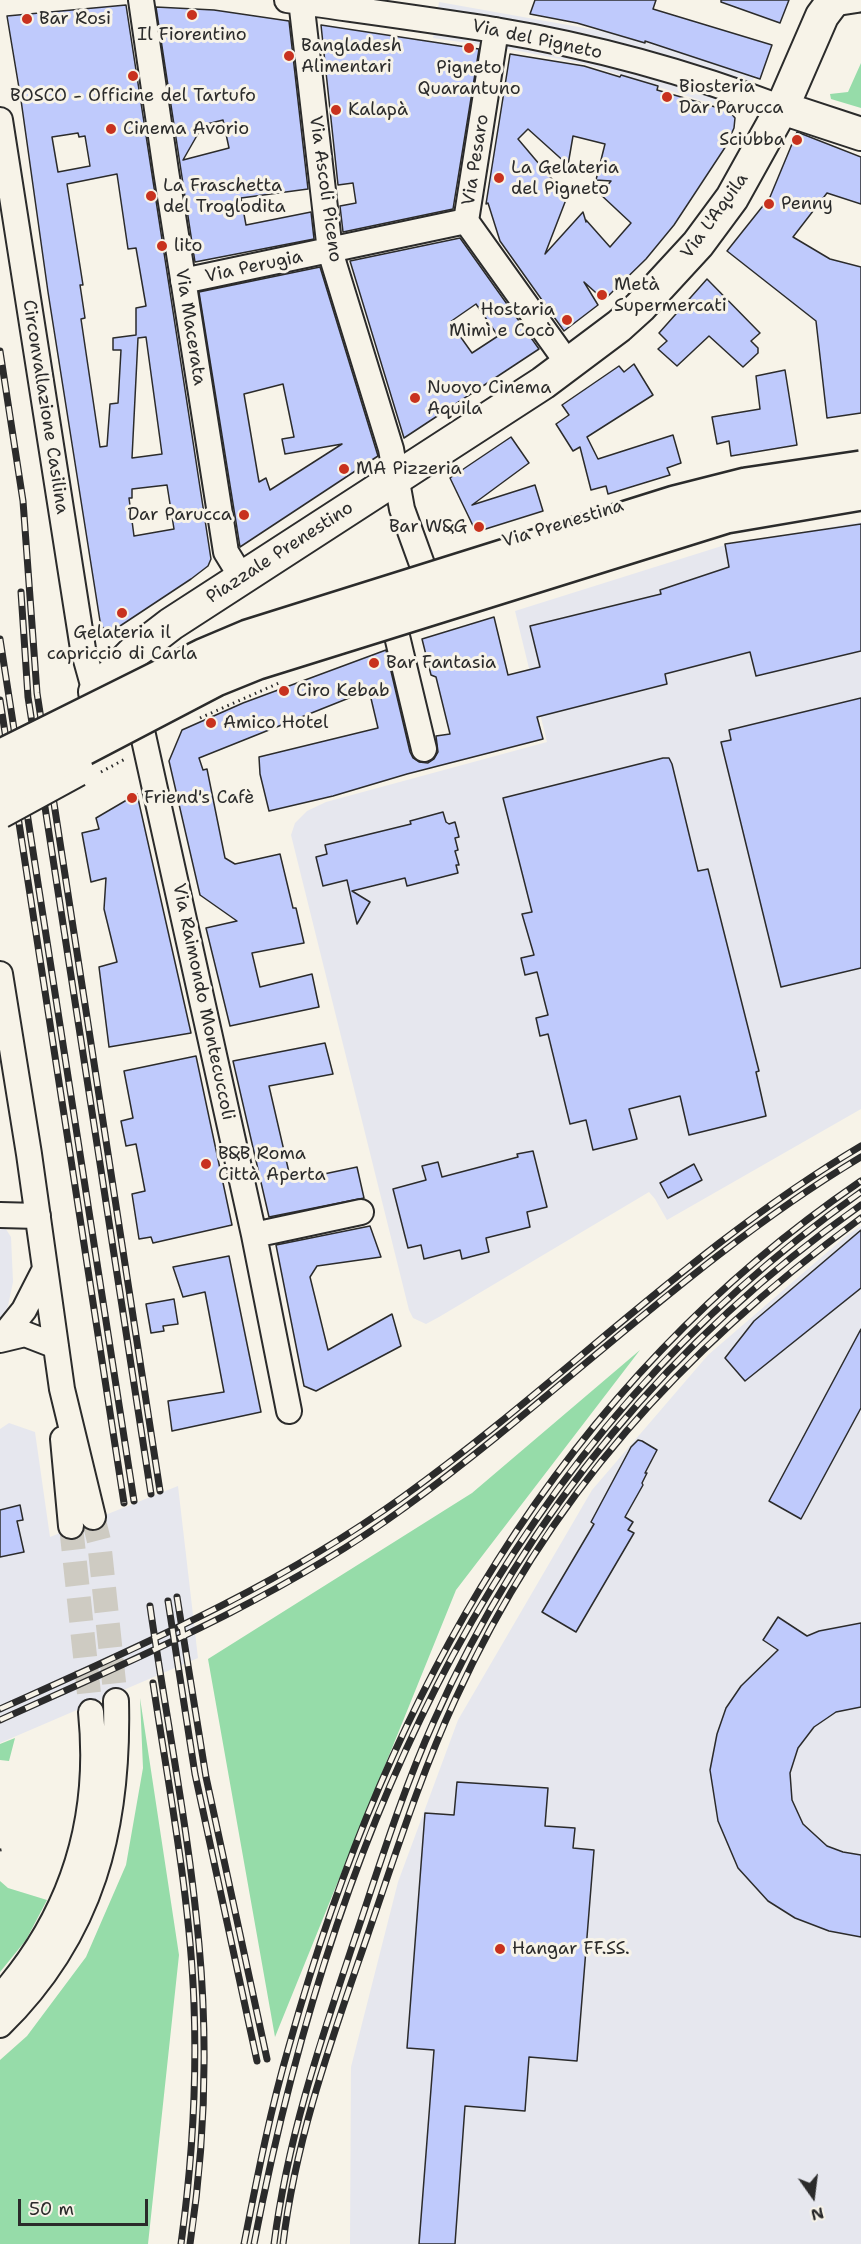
<!DOCTYPE html>
<meta charset="utf-8">
<style>
body{margin:0}
#map{position:relative;width:861px;height:2244px;overflow:hidden;background:#f7f3e8;font-family:"Shantell Sans",sans-serif}
canvas{display:block}
.north{position:absolute;left:783px;top:2166px;width:60px;height:60px;-webkit-text-stroke:4px #f7f3e8;paint-order:stroke;rotate:166deg;font-size:16px;font-weight:700;line-height:24px;text-align:center;color:#2b2b2b}
.north::after{content:'';display:block;margin:auto;width:21px;height:27px;background:#2b2b2b;clip-path:polygon(50% 0,100% 100%,50% 72%,0 100%)}
.scale{position:absolute;left:18px;top:2199px;width:130px;height:27px;box-sizing:border-box;border:3px solid #2b2b2b;border-top:0;padding-left:8px;font-size:18px;line-height:21px;white-space:nowrap;color:#2b2b2b;-webkit-text-stroke:4px #f7f3e8;paint-order:stroke}
</style>
<div id="map">
<canvas width="861" height="2244"></canvas>
<div class="north">N</div>
<div class="scale">50 m</div>
</div>
<script>
const c = document.querySelector('canvas').getContext('2d');
c.lineJoin = 'round';
function fillPath(path, color) {
  c.fillStyle = color;
  c.fill(path, 'evenodd');
}
function strokePath(path, color, width, dash) {
  c.strokeStyle = color;
  c.lineWidth = width;
  c.lineCap = dash ? 'butt' : 'round';
  c.setLineDash(dash || []);
  c.stroke(path);
}
function write(font, color, halo, rows, align = 'center') {
  c.font = font + ' "Shantell Sans",sans-serif';
  c.lineWidth = 6;
  c.setLineDash([]);
  c.textBaseline = 'middle';
  c.strokeStyle = halo;
  c.fillStyle = color;
  for (const [text, x, y, turn = 0] of rows) {
    c.save();
    c.translate(x, y);
    c.rotate((+turn || 0) * Math.PI / 180);
    c.textAlign = isNaN(turn) ? turn : align;
    if (halo) c.strokeText(text, 0, 0);
    c.fillText(text, 0, 0);
    c.restore();
  }
}
fillPath(new Path2D(`
 M439,2L607,32L644,43L645,41L754,77L741,113L585,64L509,49L433,38Z
 M861,522V1109L667,1220L655,1199L649,1192L439,1317L426,1324L413,1318L409,1310L291,835L295,823L307,811L326,802L547,742L515,611L725,545Z
 M0,1220L11,1237L13,1282L8,1306L0,1322Z
 M861,1226V2244H350L351,2067L398,1882L458,1720L592,1490L708,1355L846,1236Z
 M9,1423L35,1432L50,1537L178,1486L198,1658L0,1743V1429Z`), '#e6e7ee');
fillPath(new Path2D(`
 M861,63V108L831,99L830,94L848,92Z
 M640,1350L456,1590L275,2037L208,1659L472,1493Z
 M140,1698L179,1955L148,2244H0V2060L27,2036L86,1957L126,1865L143,1768Z
 M15,1738L9,1761L0,1760V1744Z
 M0,1881L8,1888L47,1900L26,1940L0,1972Z`), '#96dca9');
const building = new Path2D(`
 M535,0H656L653,9L772,45L760,79L645,41V43L577,23L530,14Z
 M721,0H789L780,23L721,2Z
 M126,5L211,559L208,566L191,579L120,626L109,631L103,628L100,621L48,292L21,100L7,16ZM78,133L79,137L85,136L90,166L58,172L52,137ZM117,174L128,249L136,248L146,306L136,308V335L113,338V350H121L118,403L110,404L107,446L100,447L81,319L85,318L80,285H83L67,184ZM146,337L162,454L132,458L138,338ZM167,485L174,529L134,536L129,498H132V489Z
 M156,7L214,10L289,21L308,189L241,198L246,225L311,212L314,239L195,262ZM223,120L229,148L183,160L203,125Z
 M321,25L479,49L453,209L343,232L340,206L356,203L353,183L338,185Z
 M510,54L584,66L620,77L621,75L658,86L657,90L729,111L735,118L734,128L726,146L674,225L646,259L604,300L584,282L598,305L564,331L500,241L488,203L486,204ZM528,129L568,165L573,136L605,144L596,180L611,181L600,194L631,223L610,247L586,220V222L583,212L545,254L567,197L518,139Z
 M797,132L861,157V204L827,193L793,237L830,259L861,267V413L827,418L816,321L727,251L770,197Z
 M460,238L539,349L404,438L350,261ZM476,304L498,336L472,353L450,322Z
 M320,267L378,456L240,547L199,292ZM283,384L294,437L282,439L285,454L342,444L270,490L266,478L259,482L244,394Z
 M707,279L760,333L751,341L758,348V353L743,367L709,336L677,366L658,349L667,341L659,333Z
 M634,364L653,395L587,437L598,459L673,435L681,463L667,468L670,475L608,494L606,486L591,490L580,447L573,451L556,424L569,415L562,405L619,366L624,372Z
 M785,370L797,445L731,456L729,441L717,444L712,417L760,409L756,376Z
 M511,437L529,463L472,505L535,485L543,511L476,532L450,478Z
 M861,524V651L756,676L750,652L665,674L667,684L537,717L543,739L407,774L333,796L269,811L260,774L259,757L378,728L369,690L199,758L203,770L207,769L225,858L235,864L280,854L293,908H296L304,943L252,953L260,987L312,974L319,1007L230,1026L206,928L237,921L200,895L169,761L182,730L243,703L386,650L410,752L413,758L419,762L428,763L434,759L438,752L436,736L450,734L436,677L431,675L422,639L494,617L508,675L540,667L530,626L661,594L660,590L729,567L725,544Z
 M861,698V968L781,987L721,742L731,740L729,730Z
 M663,758H669L672,764L698,871L708,869L759,1071L756,1072L766,1116L689,1135L680,1096L629,1109L637,1139L593,1150L586,1120L570,1124L548,1034L540,1036L536,1018L548,1015L537,972L525,975L521,958L534,955L522,914L532,912L503,798Z
 M137,794L191,1033L109,1047L99,967L117,962L104,909L106,878L91,882L82,833L99,829L96,818Z
 M443,812L446,822L449,824L455,822L459,837L455,838L458,850L455,851L459,865H456L458,873L407,886L405,878L352,891L370,902L357,924L347,880L323,886L316,857L327,854L325,845L411,824L410,821Z
 M325,1043L333,1074L269,1086L291,1181L357,1167L364,1198L269,1217L233,1061Z
 M196,1056L232,1225L153,1243L151,1237L139,1239L132,1194L145,1191L136,1144L126,1146L121,1121L133,1118L124,1071Z
 M533,1151L547,1207L527,1212L530,1227L486,1238L489,1252L462,1259L460,1250L424,1259L421,1245L408,1248L393,1189L426,1180L422,1166L438,1162L442,1177L518,1157L517,1154Z
 M694,1164L702,1180L668,1198L660,1183Z
 M370,1226L381,1257L317,1266L310,1277L328,1350L392,1314L401,1346L316,1391L304,1386L276,1245Z
 M861,1230V1288L745,1381L725,1358L754,1321Z
 M229,1256L261,1412L172,1431L168,1401L224,1392L205,1292L183,1297L173,1267Z
 M174,1299L178,1324L163,1326L164,1331L151,1333L146,1304Z
 M861,1329V1408L801,1519L769,1501Z
 M638,1440L642,1441L657,1450L645,1473H647L642,1483L643,1485L625,1517L633,1522L628,1530L634,1533L576,1632L542,1612L594,1524L591,1522L631,1447Z
 M20,1505L23,1520L17,1521L24,1552L0,1557V1510Z
 M778,1617L807,1636L819,1631L861,1623V1707L836,1712L814,1727L798,1748L790,1773L792,1800L803,1824L827,1846L843,1852L861,1855V1937L829,1931L795,1918L768,1901L738,1868L718,1821L710,1770L717,1734L726,1708L741,1686L778,1650L763,1640Z
 M457,1782L548,1788L545,1826L575,1828L573,1848L594,1850L577,2061L529,2057L525,2111L465,2106L455,2244H419L434,2050L407,2048L425,1813L454,1815Z`);
fillPath(building, '#bfcafc');
strokePath(building, '#2b2b2b', 1.5);
strokePath(new Path2D(`
 M93,1517L99,1541L116,1701
 M71,1526L91,1712`), '#cecbc2', 24, [24, 12]);
const minor = new Path2D(`
 M141,0L166,171L226,552L242,578
 M287,0C357,10 426,19 495,30C592,46 690,73 782,108
 M301,0L330,251L391,449L402,509L423,567
 M831,4L857,0
 M496,30L466,221L569,365
 M0,120L83,649L95,692L107,693
 M183,281L466,221
 M396,632L424,749
 M143,735L254,1235L289,1411
 M0,974L29,1154L62,1389L93,1517
 M0,1215L38,1216
 M254,1235L361,1212
 M45,1269L24,1310L0,1340L25,1334L56,1346
 M63,1439L71,1526
 M0,1997C72,1916 102,1820 91,1712
 M0,2025C93,1934 119,1827 116,1701`);
const major = new Path2D(`
 M782,108L861,134
 M95,692L132,654L171,624L543,383L619,326L640,307L698,244L732,198L782,108L822,16L834,0`);
strokePath(minor, '#2b2b2b', 28);
strokePath(major, '#2b2b2b', 36);
strokePath(new Path2D(`
 M200,718L279,683
 M101,772L127,758
 M0,1850L5,1849`), '#2b2b2b', 3, [1.5, 4.5]);
strokePath(minor, '#f7f3e8', 24);
strokePath(major, '#f7f3e8', 32);
strokePath(new Path2D(`
 M0,777L150,699L193,675L248,651L704,507L771,494L861,481`), '#2b2b2b', 1.5);
const rail = new Path2D(`
 M0,351L23,501L37,693L160,1491
 M21,592L28,697L151,1494
 M0,639L134,1501
 M0,700L124,1503
 M177,1597L206,1777L267,2059
 M168,1601L195,1774L257,2061
 M150,1606C166,1718 189,1831 199,1944C208,2043 205,2145 190,2244
 M153,1683C169,1790 190,1896 194,2004C197,2084 192,2164 181,2244
 M0,1709C140,1646 279,1586 404,1496C560,1384 695,1244 861,1146
 M0,1720C139,1657 280,1598 404,1508C560,1395 695,1256 861,1157
 M244,2244C257,2178 270,2111 289,2046C386,1698 557,1388 861,1181
 M254,2244C335,1824 501,1445 861,1192
 M274,2244C288,2136 320,2043 354,1941C379,1867 402,1792 434,1721C526,1512 675,1336 861,1205
 M283,2244C296,2136 333,2036 368,1934C395,1856 420,1776 455,1700C548,1496 682,1350 861,1218`);
strokePath(rail, '#2b2b2b', 7);
strokePath(rail, '#f7f3e8', 4.5, [14]);
const majorBridge = new Path2D(`
 M0,812L77,770`);
const highwayBridge = new Path2D(`
 M0,757L203,656L248,637L675,503L746,485L861,468
 M0,792L216,679L258,662L726,516L861,493`);
strokePath(majorBridge, '#2b2b2b', 36, []);
strokePath(highwayBridge, '#2b2b2b', 38, []);
strokePath(majorBridge, '#f7f3e8', 32);
strokePath(highwayBridge, '#f7f3e8', 33);
for (const [x, y, r, color] of [
 [192,15,6,"#c8321e"],
 [27,19,6,"#c8321e"],
 [469,48,6,"#c8321e"],
 [289,56,6,"#c8321e"],
 [133,76,6,"#c8321e"],
 [667,97,6,"#c8321e"],
 [336,110,6,"#c8321e"],
 [111,129,6,"#c8321e"],
 [797,140,6,"#c8321e"],
 [499,178,6,"#c8321e"],
 [151,196,6,"#c8321e"],
 [769,204,6,"#c8321e"],
 [162,246,6,"#c8321e"],
 [602,295,6,"#c8321e"],
 [567,320,6,"#c8321e"],
 [415,398,6,"#c8321e"],
 [344,469,6,"#c8321e"],
 [244,515,6,"#c8321e"],
 [479,527,6,"#c8321e"],
 [122,613,6,"#c8321e"],
 [374,663,6,"#c8321e"],
 [284,691,6,"#c8321e"],
 [211,723,6,"#c8321e"],
 [132,798,6,"#c8321e"],
 [206,1164,6,"#c8321e"],
 [500,1949,6,"#c8321e"]
]) {
  const dot = new Path2D();
  dot.arc(x, y, r, 0, 2 * Math.PI);
  c.fillStyle = color;
  c.fill(dot);
  strokePath(dot, '#f7f3e8', 2);
}
write('18px', '#2b2b2b', '#f7f3e8', [
 ["Bar Rosi",39,19],
 ["Il Fiorentino",192,35,"center"],
 ["Bangladesh",301,46],
 ["Alimentari",301,67],
 ["Pigneto",469,68,"center"],
 ["Quarantuno",469,89,"center"],
 ["Biosteria",679,87],
 ["Dar Parucca",679,108],
 ["BOSCO - Officine del Tartufo",133,96,"center"],
 ["Kalapà",348,110],
 ["Cinema Avorio",123,129],
 ["Sciubba",785,140,"right"],
 ["La Gelateria",511,168],
 ["del Pigneto",511,189],
 ["La Fraschetta",163,186],
 ["del Troglodita",163,207],
 ["Penny",781,204],
 ["lito",174,246],
 ["Metà",614,285],
 ["Supermercati",614,306],
 ["Hostaria",555,310,"right"],
 ["Mimì e Cocò",555,331,"right"],
 ["Nuovo Cinema",427,388],
 ["Aquila",427,409],
 ["MA Pizzeria",356,469],
 ["Dar Parucca",232,515,"right"],
 ["Bar W&G",467,527,"right"],
 ["Gelateria il",122,633,"center"],
 ["capriccio di Carla",122,654,"center"],
 ["Bar Fantasia",386,663],
 ["Ciro Kebab",296,691],
 ["Amico Hotel",223,723],
 ["Friend's Cafè",144,798],
 ["B&B Roma",218,1154],
 ["Città Aperta",218,1175],
 ["Hangar FF.SS.",512,1949]
], 'left');
write('18px', '#2b2b2b', '#f7f3e8', [
 ["Via del Pigneto",537,40,12],
 ["Via Pesaro",476,160,-81],
 ["Via Ascoli Piceno",325,189,82],
 ["Via L'Aquila",715,216,-54],
 ["Via Perugia",254,267,-12],
 ["Via Macerata",190,327,81],
 ["Circonvallazione Casilina",45,407,81],
 ["Via Prenestina",563,524,-17],
 ["Piazzale Prenestino",280,553,-33],
 ["Via Raimondo Montecuccoli",203,1002,78]
]);
</script>
